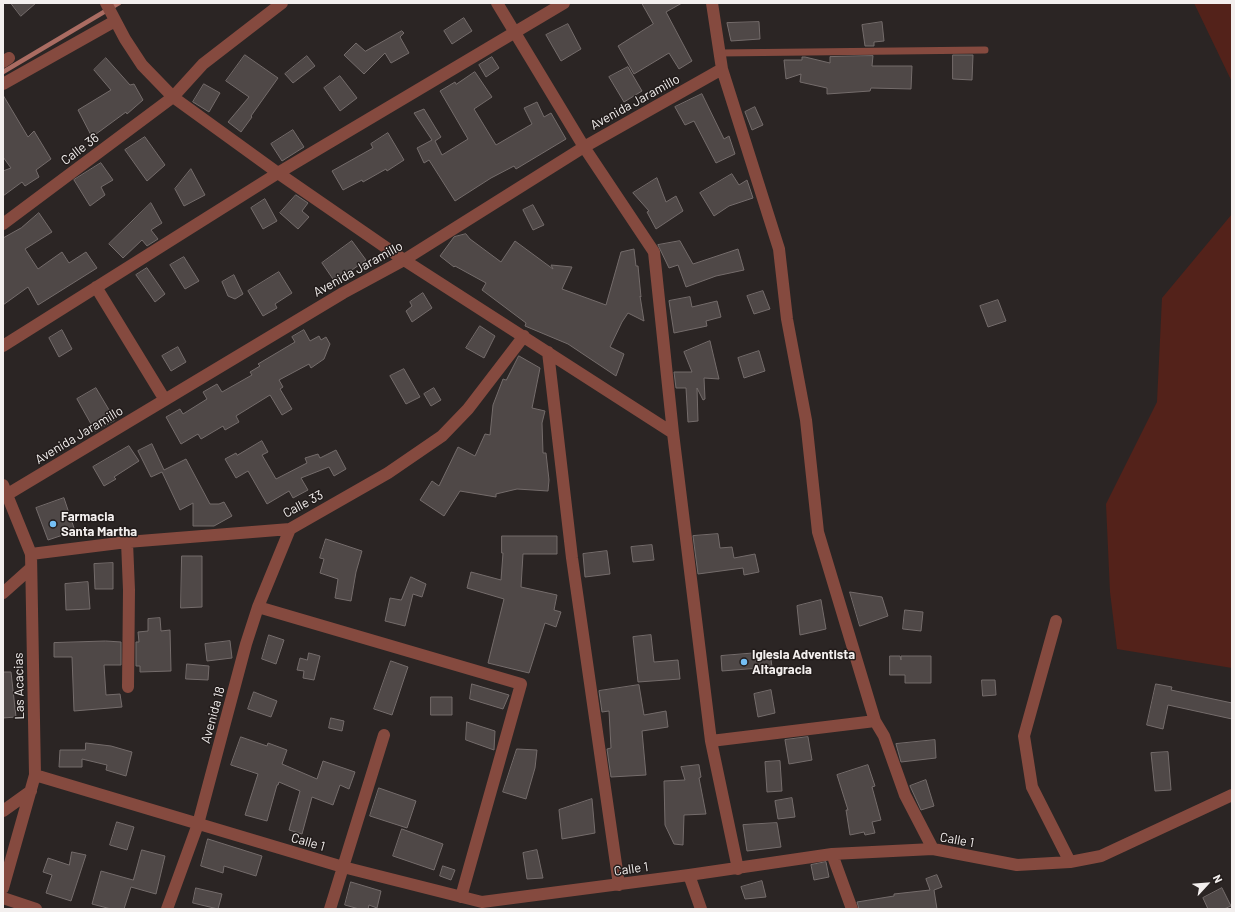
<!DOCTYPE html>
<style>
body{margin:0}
#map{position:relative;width:1235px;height:912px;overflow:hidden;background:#2b2524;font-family:Barlow,sans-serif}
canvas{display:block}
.frame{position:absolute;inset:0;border:4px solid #f3efee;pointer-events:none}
.north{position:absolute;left:1187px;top:864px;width:40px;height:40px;-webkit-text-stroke:3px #221c1b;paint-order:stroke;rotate:64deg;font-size:11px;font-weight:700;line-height:16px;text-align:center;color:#f3efee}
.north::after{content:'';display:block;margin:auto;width:14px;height:18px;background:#f3efee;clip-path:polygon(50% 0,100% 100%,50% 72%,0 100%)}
</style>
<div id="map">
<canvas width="1235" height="912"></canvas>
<div class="frame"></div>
<div class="north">N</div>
</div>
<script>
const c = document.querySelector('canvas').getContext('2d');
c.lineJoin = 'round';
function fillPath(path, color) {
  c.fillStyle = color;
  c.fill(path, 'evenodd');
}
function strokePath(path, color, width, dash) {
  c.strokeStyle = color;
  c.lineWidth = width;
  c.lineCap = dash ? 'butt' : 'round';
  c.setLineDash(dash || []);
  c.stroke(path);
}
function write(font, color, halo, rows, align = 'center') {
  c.font = font + ' Barlow,sans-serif';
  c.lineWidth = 3;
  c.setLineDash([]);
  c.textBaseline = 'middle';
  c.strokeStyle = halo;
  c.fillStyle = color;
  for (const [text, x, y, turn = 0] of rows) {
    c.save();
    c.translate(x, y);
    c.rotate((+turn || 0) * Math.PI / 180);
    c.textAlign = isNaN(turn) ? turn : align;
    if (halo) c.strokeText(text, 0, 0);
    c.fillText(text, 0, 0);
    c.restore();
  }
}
fillPath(new Path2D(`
 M1194,3H1232V82Z
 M1232,214V668L1117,649L1110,592L1106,504L1157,402L1162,298Z`), '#53221a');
strokePath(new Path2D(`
 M3,72L119,3`), '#aa6c62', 4.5);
const building = new Path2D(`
 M11,3H36L21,16Z
 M642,3H682L666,12L692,61L679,69L669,53L634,74L618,46L653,24Z
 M464,18L472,31L452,44L444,31Z
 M759,22L760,39L731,41L727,23Z
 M882,22L884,41L874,42V46H865L862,25Z
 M568,24L581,49L561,61L546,35Z
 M402,31L404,33L400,37L409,53L391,63L385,53L364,74L344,55L356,43L365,51Z
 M245,55L278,78L251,116L252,117L241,132L228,122L249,97L226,81Z
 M953,55H973L972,80L953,79Z
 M307,56L315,66L293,83L285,74Z
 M873,56L872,66H912L911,89L871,88L870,91L827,94V88L800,82L801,74L786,79L784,60H802V57H805L830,63V57Z
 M492,57L499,68L486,77L479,65Z
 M106,58L130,85L134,84L143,100L127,114L126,112L92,137L78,110L111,90L94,70Z
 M628,67L642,91L624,102L609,77Z
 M475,72L492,97L474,109L496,145L532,124L524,108L537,102L544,117L551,113L566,139L516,169L514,166L491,178L455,201L429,160L424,163L417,148L432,140L414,113L424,109L441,137L435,141L442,155L468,139L440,91L455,82L456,84Z
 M340,76L357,98L340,111L324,88Z
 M204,84L220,93L209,112L193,102Z
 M702,94L724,139L729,136L735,154L716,163L694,121L685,125L675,107Z
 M3,95L28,137L34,131L51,159L36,170L39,177L25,186L22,182L3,196V171L11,168L3,157Z
 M755,107L763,125L752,130L745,112Z
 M293,130L304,147L282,161L271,144Z
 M388,133L404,160L387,171L386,169L363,182L362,180L343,190L332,171L373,148L371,144Z
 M145,137L165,165L147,181L125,150Z
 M101,163L113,180L101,187L105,195L90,206L74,180Z
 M191,169L205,195L184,206L175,189Z
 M732,174L739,185L747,180L753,198L729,206L714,216L700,193Z
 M657,178L666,202L676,196L683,211L656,229L647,212L649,211L633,193Z
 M296,195L308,203L302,211L309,217L298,229L280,213Z
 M265,199L277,221L263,229L251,208Z
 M151,203L162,223L151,230L158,239L147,246L142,240L123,258L109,244Z
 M533,205L544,225L533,230L523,210Z
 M39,213L52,232L25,249L38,269L62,252L69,263L86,252L97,268L38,305L28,287L3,305V238L21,228Z
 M466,234L470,239L501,262L515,241L553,269L551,265L572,267L562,289L606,305L621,252L634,249L636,266H638L641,297L640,296L644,321L628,313L622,322L610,347L624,354L616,376L568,344L525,326L526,323L482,290L486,283L455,266L454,267L440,256L454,237Z
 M352,241L366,260L335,282L322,263Z
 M680,241L693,264L738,249L744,270L716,276L686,287L678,265L669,268L658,245Z
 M184,257L199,281L185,289L170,265Z
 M147,268L165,294L155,302L136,275Z
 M279,272L292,293L275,304L277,308L263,316L248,291Z
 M234,275L243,294L235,299L228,296L222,282Z
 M763,291L770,309L754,314L747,296Z
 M423,293L432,308L412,322L406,311L412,306L410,302Z
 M690,297L692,307L717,301L721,317L706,321L707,326L674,333L669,301Z
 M998,300L1006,321L988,327L980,306Z
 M480,326L495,336L484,358L466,348Z
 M62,330L72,349L59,357L49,338Z
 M304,330L310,341L319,336L321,340L326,337L330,344L324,359L311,368L309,364L279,380L283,387L280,389L292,409L282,415L270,395L236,416L239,422L225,430L223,426L201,439L198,434L181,444L166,417L180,409L183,414L207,399L203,392L217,384L222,392L252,375L250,372L260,366L258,364L295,342L292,337Z
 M710,341L719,379L704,378L705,399L703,400L697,388L698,421L688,422L686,388H676L674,372H692L684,352Z
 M178,347L186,362L171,371L162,356Z
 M759,351L765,371L744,378L738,358Z
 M519,356L540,368L532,408L545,411L542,423L543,453H546L549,480L548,491L517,489L496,494V497L460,491L444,516L420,500L432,481L439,486L458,447L475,456L485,434L490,435L493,405L503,379L506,380Z
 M404,369L420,397L406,404L390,376Z
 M96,388L115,420L95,431L77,399Z
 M434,388L441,400L431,406L424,394Z
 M262,441L268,452L262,455L276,479L307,463L305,458L318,454L320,458L336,450L346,469L334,476L329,467L301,478L308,490L293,498L289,491L267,504L248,471L236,478L225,459L236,453L237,455Z
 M152,444L164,470L186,459L210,504H219L224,502L232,516L214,526H193V503L180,510L162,472L151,477L138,451Z
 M129,446L139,461L114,477L116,479L104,486L93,467Z
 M64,498L75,531L48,540L36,508Z
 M718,534L720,548L732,547L734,558L755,554L759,572L744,575L743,568L698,574L693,536Z
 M502,536H557V554H523L521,587L557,595L554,610L561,612L556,627L545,623L529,673L488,663L504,599L467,588L471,572L501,580L503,553H502Z
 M326,539L362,551L356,572L351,601L335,598L338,579L320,573L324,559L320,558Z
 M652,545L654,560L633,562L631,547Z
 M607,551L610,574L585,577L583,554Z
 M182,556H202V607L181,608Z
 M113,563V589H95L94,564Z
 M411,577L426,584L422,597L413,594L405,626L385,621L390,598L401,600Z
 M88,582L90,609L66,610L65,584Z
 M850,592L882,597L888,616L860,626Z
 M821,600L826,629L800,635L797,606Z
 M905,610L923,612L921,631L903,629Z
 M160,618L161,631L170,630L171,671L140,672V666H136V642H139L138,632L148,631V619Z
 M269,635L284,640L276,664L262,659Z
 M651,635L654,662L678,660L680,679L638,682L633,637Z
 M106,641L121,642V665H104L106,695L120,694L122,707L74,711L72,657H54V643Z
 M230,641L232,658L207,661L205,644Z
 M770,652L772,667L722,671L721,656Z
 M309,653L320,656L314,680L303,678L304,671L297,670L300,658L307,660Z
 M890,656H900L901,660V656H931V683H905V675H890Z
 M391,661L408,667L392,715L374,709Z
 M187,664L209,666L208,680L186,679Z
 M3,672H11L16,717L3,718Z
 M982,680H995L996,695L983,696Z
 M472,684L509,695L503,709L470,699Z
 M1156,684L1172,687L1171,690L1232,703V719L1168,705L1163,729L1147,725Z
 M639,685L644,715L666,711L668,727L642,731L646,775L611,777L607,749L611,748L609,711L602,712L599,691Z
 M771,690L775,713L758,717L754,694Z
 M254,692L277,701L271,717L248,709Z
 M431,697H452V715H431Z
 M331,718L344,721L342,731L329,728Z
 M467,722L495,731L494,750L466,740Z
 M241,737L267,746L268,743L287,750L282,764L317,779L323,761L355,772L349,789L340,785L333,805L312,797L302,834L289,830L300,791L279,782L278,785H277L267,821L245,815L258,774L231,765Z
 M808,737L812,760L789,764L785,740Z
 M935,740L936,758L901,762L896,744Z
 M86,743L111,746L132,752L126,776L106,770L107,765L82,759V767H59L60,750H85Z
 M517,749L537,750L535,768L526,799L503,792Z
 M1168,752L1171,790L1155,791L1151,753Z
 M780,761L782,791L767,792L765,762Z
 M699,765L701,777L699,778L706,814L684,815L683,845L674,844L665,825L664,781L685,780L681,767Z
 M868,765L875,786L872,787L881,820L872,822L875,833L865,835L864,832L850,835L846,810H848L837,775Z
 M926,780L934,806L921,810L910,786Z
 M379,788L416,801L407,828L370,816Z
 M792,798L795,817L778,819L775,801Z
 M592,799L595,833L562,839L559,810Z
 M117,822L134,827L127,850L110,845Z
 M777,823L781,847L747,851L743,825Z
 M402,829L443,844L434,870L393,856Z
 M208,839L262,856L256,876L224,866L223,873L201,866Z
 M142,850L165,856L156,894L131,887L124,909H111L92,904L101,871L133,880Z
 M537,850L543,878L527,879L523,853Z
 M72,852L86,855L71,901L46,893L52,875L43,872L48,858L69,865Z
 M826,862L829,877L814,880L811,865Z
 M443,866L455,870L451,880L440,876Z
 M937,875L942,887L934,890L937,909H859L857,902L894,896V894L930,890L926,879Z
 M762,881L766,897L745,899L741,887Z
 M351,882L381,891L377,908L369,905L368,909H359L345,905Z
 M196,888L222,894L218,909L193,903Z
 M1222,888L1231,906L1224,909H1208L1203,898Z`);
fillPath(building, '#4f4847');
strokePath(building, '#746c6b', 1);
strokePath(new Path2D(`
 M719,53L985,50`), '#854a3f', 7);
strokePath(new Path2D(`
 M106,3L125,39L142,65L173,97L278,173L404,260L673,433
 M497,3L584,147L654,252L673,433L711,741L738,869
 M712,3L722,69L779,249L787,319L806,420L818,532L875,721L884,736L905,795L933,849
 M3,62L9,58
 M3,84L115,21
 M3,224L173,97L203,64L282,3
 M96,287L165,400
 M3,346L278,173L564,3
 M548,352L572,558L619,885
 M3,485L31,554L35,775L3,888
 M8,494L343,293L404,260L584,147L722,69
 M127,542L129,590L128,687
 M31,554L127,542L290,529L388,473L442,436L468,409L524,336
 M3,593L31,568
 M258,607L521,684L461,897
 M1056,621L1024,736L1032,787L1070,862
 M711,741L875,721
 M35,775L343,867L482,902L689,875L832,854L933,849L1017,865L1070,862L1101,856L1232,795
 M3,811L31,791
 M832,854L852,909
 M689,875L701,909
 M3,898L36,909
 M167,909L198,824L246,644L258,607L290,529
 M330,909L384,735`), '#854a3f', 12);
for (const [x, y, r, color] of [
 [53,524,4,"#75c0f6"],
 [744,662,4,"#75c0f6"]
]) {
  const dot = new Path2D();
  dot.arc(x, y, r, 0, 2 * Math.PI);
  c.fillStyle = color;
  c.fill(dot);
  strokePath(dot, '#221c1b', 1.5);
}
write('13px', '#f3efee', '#221c1b', [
 ["Avenida Jaramillo",635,102,-29],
 ["Calle 36",80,149,-37],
 ["Avenida Jaramillo",358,269,-29],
 ["Avenida Jaramillo",79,435,-31],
 ["Calle 33",303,504,-28],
 ["Las Acacias",19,686,-91],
 ["Avenida 18",213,715,-75],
 ["Calle 1",957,840,10],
 ["Calle 1",308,842,16],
 ["Calle 1",631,869,-8]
]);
write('bold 13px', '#f3efee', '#221c1b', [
 ["Farmacia",61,517],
 ["Santa Martha",61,532],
 ["Iglesia Adventista",752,655],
 ["Altagracia",752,670]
], 'left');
</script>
